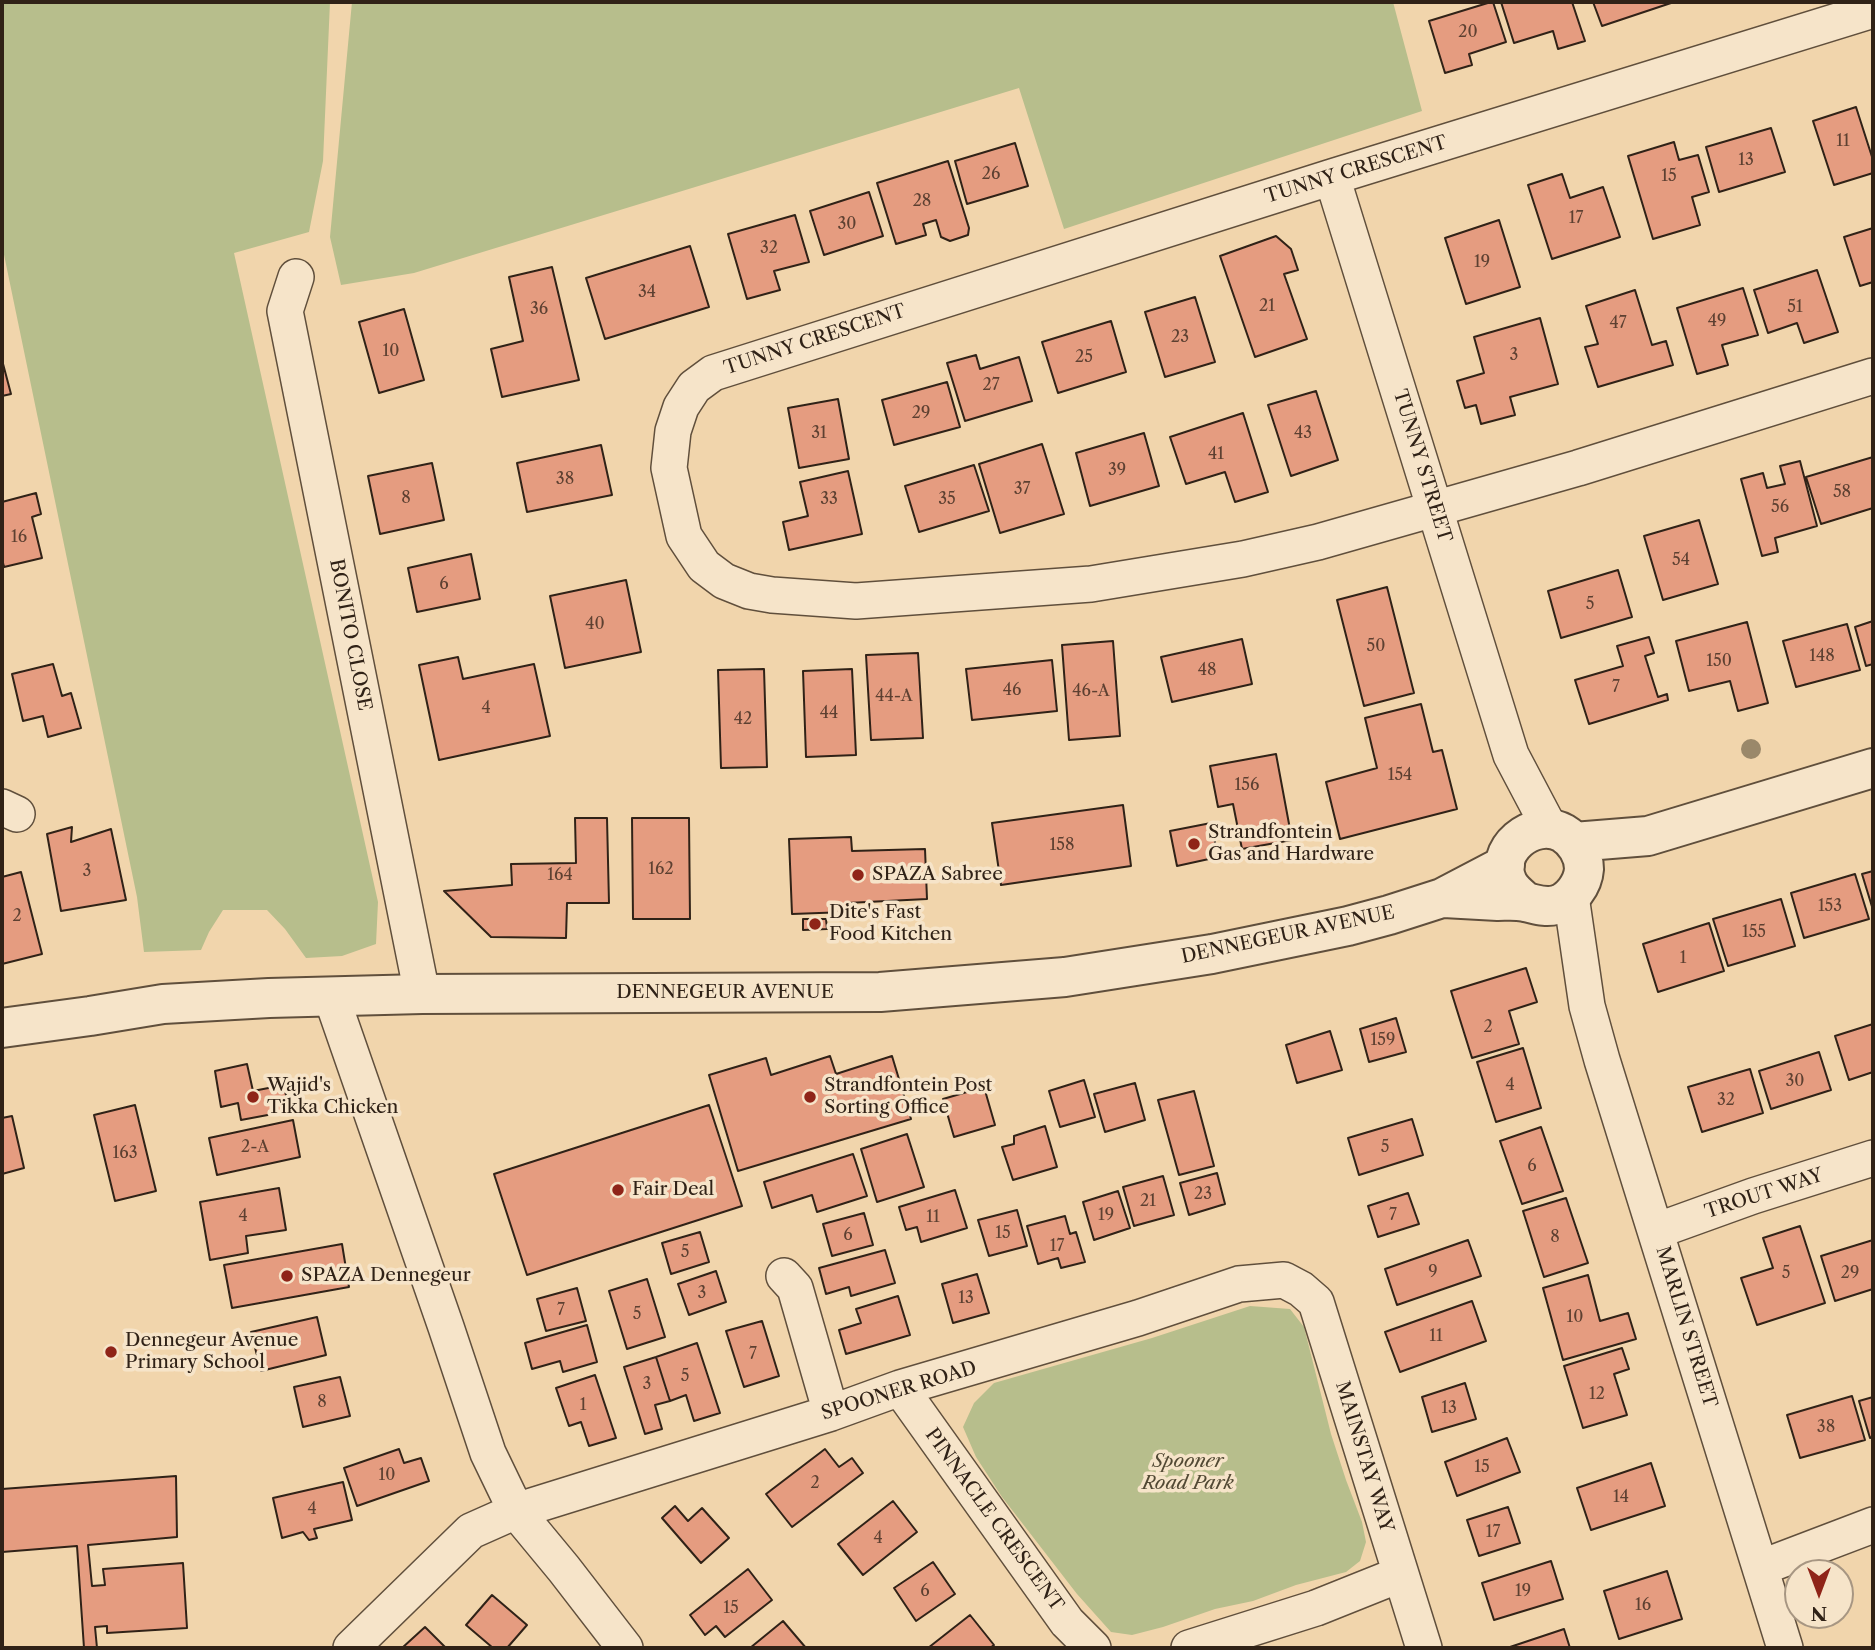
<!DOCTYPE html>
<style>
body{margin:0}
#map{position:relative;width:1875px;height:1650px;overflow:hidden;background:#f1d5ac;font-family:"Libre Caslon Text",serif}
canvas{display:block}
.frame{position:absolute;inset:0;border:4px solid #302217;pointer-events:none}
.north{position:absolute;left:1784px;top:1559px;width:70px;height:70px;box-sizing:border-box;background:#f6e4c9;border:2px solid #a79682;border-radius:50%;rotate:180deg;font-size:19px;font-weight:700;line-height:28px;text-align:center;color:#302217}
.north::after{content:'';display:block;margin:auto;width:24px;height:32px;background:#8f2418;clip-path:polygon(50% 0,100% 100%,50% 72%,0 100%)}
</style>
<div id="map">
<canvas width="1875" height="1650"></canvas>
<div class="frame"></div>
<div class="north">N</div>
</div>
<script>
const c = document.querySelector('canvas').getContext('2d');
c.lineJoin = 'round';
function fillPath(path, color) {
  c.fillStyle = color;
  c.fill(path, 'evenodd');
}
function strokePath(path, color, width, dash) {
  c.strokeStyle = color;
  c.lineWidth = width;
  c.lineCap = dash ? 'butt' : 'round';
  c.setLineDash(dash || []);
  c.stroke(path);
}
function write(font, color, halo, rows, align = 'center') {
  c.font = font + ' "Libre Caslon Text",serif';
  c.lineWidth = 7;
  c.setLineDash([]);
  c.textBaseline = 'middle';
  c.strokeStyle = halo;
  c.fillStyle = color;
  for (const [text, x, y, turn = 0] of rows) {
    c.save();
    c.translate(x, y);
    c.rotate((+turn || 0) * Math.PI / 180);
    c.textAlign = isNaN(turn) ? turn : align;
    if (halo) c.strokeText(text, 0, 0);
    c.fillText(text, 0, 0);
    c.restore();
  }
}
fillPath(new Path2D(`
 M2,2H330L323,161L309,232L234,253L378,902L376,944L342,956L306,958L285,929L267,910H223L209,932L201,950L144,952L137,897L2,245Z
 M352,2H1393L1422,111L1064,229L1019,88L414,273L341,285L330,237Z
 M1250,1306L1290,1309L1304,1327L1331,1434L1346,1480L1362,1522L1366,1542L1360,1561L1346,1572L1296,1585L1253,1601L1215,1609L1163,1627L1132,1635L1111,1632L1077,1594L1002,1497L976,1457L963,1427L974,1403L994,1383L1152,1338Z`), '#b7be8c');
const building = new Path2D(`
 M1491,2H1493L1506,42L1469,54L1472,65L1445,73L1429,21Z
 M1501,2H1572L1585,41L1558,49L1553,31L1514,43Z
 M1593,2H1670L1671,3L1602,26Z
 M1856,107L1873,160V173L1834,185L1813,121Z
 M1771,128L1785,172L1719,192L1706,147Z
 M1674,142L1679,160L1698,155L1709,192L1692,197L1700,225L1653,239L1628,156Z
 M1015,143L1028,186L967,204L955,161Z
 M948,161L969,228L968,235L950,241L941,237L936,220L923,224L926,235L896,244L877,183Z
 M1562,174L1570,198L1603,187L1620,237L1552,259L1528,185Z
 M869,192L883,236L824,255L810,211Z
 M795,215L809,262L774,271L780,290L747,299L728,234Z
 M1499,220L1520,287L1466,304L1445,238Z
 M1873,228V282L1860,286L1844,237Z
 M1276,236L1291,249L1298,270L1284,274L1307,339L1255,357L1220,256Z
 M690,246L709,307L605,339L586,278Z
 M552,267L579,380L502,397L491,349L523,341L509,277Z
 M1817,270L1838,332L1804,343L1797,323L1768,333L1754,290Z
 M1743,288L1758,335L1722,345L1728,365L1697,374L1677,308Z
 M1635,290L1652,345L1666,341L1673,365L1598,387L1585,347L1598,344L1586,306Z
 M1195,297L1215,362L1165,377L1145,312Z
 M404,309L424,380L379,393L359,322Z
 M1540,318L1558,384L1510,397L1515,415L1481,424L1476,405L1465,408L1457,381L1484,373L1474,337Z
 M1111,321L1126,372L1058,393L1042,342Z
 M976,355L980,369L1019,357L1032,401L965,421L947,363Z
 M2,360L11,394L2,396Z
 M947,382L960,427L894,445L882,400Z
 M1316,391L1338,460L1291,476L1268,405Z
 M838,399L849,459L799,468L788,408Z
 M1243,413L1268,492L1235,502L1225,472L1186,484L1170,437Z
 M1144,433L1159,486L1090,506L1076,453Z
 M1042,444L1064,514L1000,533L979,464Z
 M601,445L612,495L527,512L517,463Z
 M1873,457V508L1821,524L1806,477Z
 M1800,461L1817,526L1775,538L1778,552L1762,556L1741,479L1763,473L1767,488L1785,484L1780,466Z
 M432,463L444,520L380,534L368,476Z
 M974,465L989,511L919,532L905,486Z
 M848,471L862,534L789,550L783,522L808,516L800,482Z
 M36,493L41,514L32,517L42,558L4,567L2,559V502Z
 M1699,520L1718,584L1663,600L1644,536Z
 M471,554L480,599L417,612L408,568Z
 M1618,570L1632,617L1561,638L1548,591Z
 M626,580L641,652L565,668L550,596Z
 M1387,587L1414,693L1364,706L1337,600Z
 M1873,621V664L1866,666L1855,627Z
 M1747,622L1768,703L1738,711L1730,681L1689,691L1676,641Z
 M1847,624L1860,670L1796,687L1783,641Z
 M1649,637L1654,653L1645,656L1658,697L1667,694L1668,700L1589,724L1575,680L1623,666L1617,646Z
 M1242,639L1252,684L1172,702L1161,657Z
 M1113,641L1120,736L1069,740L1062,645Z
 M918,653L923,738L871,740L866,655Z
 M458,657L463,679L534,664L550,736L439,760L419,665Z
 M1052,660L1057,711L972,720L966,669Z
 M53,664L62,696L71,693L81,728L48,737L43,716L23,721L12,674Z
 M764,669L767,767L721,768L718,670Z
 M852,669L856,755L806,757L803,671Z
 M1421,704L1433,752L1442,750L1457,809L1340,839L1326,782L1377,768L1365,718Z
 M1276,754L1292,840L1242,849L1233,804L1218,807L1210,766Z
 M1123,805L1131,866L1001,885L992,823Z
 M575,818H607L609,903H567L566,938L491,937L444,891L512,885L511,864L576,863Z
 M632,818H689L690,919H633Z
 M1211,823L1218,857L1177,866L1170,831Z
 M72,827L71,842L111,829L126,900L61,911L47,834Z
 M851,837L852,851L925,849L927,899L847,903V912L792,914L789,839Z
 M1873,871V910L1862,874Z
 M21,872L42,954L2,964V877Z
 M1855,874L1869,919L1804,938L1791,893Z
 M1781,899L1795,946L1728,966L1713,919Z
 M803,919H826L827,929L803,930Z
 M1709,923L1724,971L1658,992L1643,944Z
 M1526,968L1537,1002L1509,1011L1519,1044L1472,1058L1451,991Z
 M1396,1018L1406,1052L1369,1062L1360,1029Z
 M1873,1024V1072L1849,1080L1835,1036Z
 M1330,1031L1342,1070L1297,1083L1286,1045Z
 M1523,1048L1541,1108L1496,1122L1477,1062Z
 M1819,1052L1831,1090L1771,1109L1759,1071Z
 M830,1056L836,1074L892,1056L911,1119L738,1171L709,1075L766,1058L771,1075Z
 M247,1064L253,1091L284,1085L289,1111L241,1120L238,1103L221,1107L215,1071Z
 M1750,1069L1763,1113L1702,1132L1688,1087Z
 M1084,1080L1095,1117L1060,1127L1049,1091Z
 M1135,1083L1145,1120L1105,1132L1094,1094Z
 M984,1087L995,1125L954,1137L943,1099Z
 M1194,1091L1214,1166L1179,1175L1158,1100Z
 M135,1105L156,1191L115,1201L94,1115Z
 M709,1105L742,1206L527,1275L494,1174Z
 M12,1116L24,1168L2,1174V1118Z
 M1412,1119L1423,1155L1359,1175L1348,1138Z
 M293,1120L300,1157L217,1175L209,1138Z
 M1045,1126L1057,1167L1013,1180L1002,1147L1014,1144V1136Z
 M1541,1127L1563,1191L1522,1204L1500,1141Z
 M907,1134L924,1187L877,1202L861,1149Z
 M853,1154L867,1196L817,1212L812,1195L772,1208L764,1182Z
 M1217,1173L1225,1204L1189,1215L1180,1183Z
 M1163,1176L1174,1215L1134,1226L1123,1187Z
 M279,1188L286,1230L246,1236L248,1253L210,1260L200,1202Z
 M955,1190L967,1228L921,1242L917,1227L906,1230L899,1207Z
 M1118,1191L1130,1228L1094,1240L1083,1202Z
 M1408,1193L1419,1224L1378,1237L1368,1206Z
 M1566,1198L1588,1263L1544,1277L1523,1211Z
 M1017,1210L1027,1246L989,1256L978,1220Z
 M864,1213L873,1245L832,1256L823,1224Z
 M1065,1216L1070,1234L1076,1232L1085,1262L1061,1268L1058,1258L1038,1264L1027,1226Z
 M1800,1226L1825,1303L1757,1325L1741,1278L1773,1268L1763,1238Z
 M700,1232L709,1262L671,1274L662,1243Z
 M1468,1240L1481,1276L1397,1305L1385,1269Z
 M1873,1240V1289L1835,1301L1821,1256Z
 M342,1244L349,1287L232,1308L224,1265Z
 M885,1250L895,1283L851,1296L849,1287L826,1294L819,1268Z
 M716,1271L726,1302L689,1315L678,1284Z
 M977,1274L989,1313L953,1323L942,1284Z
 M1588,1275L1600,1321L1628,1313L1636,1339L1563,1360L1543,1288Z
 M647,1279L665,1337L627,1349L609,1291Z
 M577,1288L586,1321L546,1331L537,1299Z
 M898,1296L910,1335L846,1354L839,1330L861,1323L856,1309Z
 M1472,1301L1486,1341L1400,1372L1385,1332Z
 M317,1317L326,1355L261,1371L251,1332Z
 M762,1321L779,1376L744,1387L726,1331Z
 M587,1325L597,1362L563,1372L560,1361L532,1369L525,1343Z
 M697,1343L720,1413L694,1421L686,1395L670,1401L656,1357Z
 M1622,1348L1629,1369L1614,1374L1627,1415L1583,1428L1564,1366Z
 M656,1357L670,1401L655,1405L662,1429L645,1434L624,1367Z
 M595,1375L616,1438L589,1446L581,1422L569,1426L556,1388Z
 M340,1377L350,1416L303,1427L294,1387Z
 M1465,1383L1476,1419L1432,1432L1422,1397Z
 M1852,1396L1865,1440L1800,1458L1787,1415Z
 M1873,1397V1437L1870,1438L1859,1401Z
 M1507,1438L1520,1472L1457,1496L1445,1462Z
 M399,1449L404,1463L421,1458L429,1481L357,1506L344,1468Z
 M825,1449L839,1467L852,1458L863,1473L792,1527L766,1494Z
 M1651,1463L1665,1506L1591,1530L1577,1488Z
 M176,1476L177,1537L88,1545L92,1586L105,1585L103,1569L183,1563L187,1628L107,1633V1626L95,1627L97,1648H84L77,1546L2,1552V1489Z
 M343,1482L352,1520L314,1529L317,1538L309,1540L303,1532L282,1538L273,1498Z
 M893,1501L917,1532L863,1575L838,1544Z
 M675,1506L688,1521L702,1508L729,1538L701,1563L662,1518Z
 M1508,1507L1520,1543L1479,1556L1467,1520Z
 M1551,1561L1563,1599L1494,1620L1482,1583Z
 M933,1562L955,1594L916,1621L894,1588Z
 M748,1569L772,1600L725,1637L716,1626L705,1635L690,1615Z
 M1667,1571L1682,1619L1619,1639L1604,1591Z
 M492,1595L527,1625L507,1648H493L466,1625Z
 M970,1615L994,1645L990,1648H928Z
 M783,1621L806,1648H750Z
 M425,1627L446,1648H402Z
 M1564,1629L1570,1648H1507Z`);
fillPath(building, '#e59c80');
strokePath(building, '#302217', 2);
const minor = new Path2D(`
 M1873,10L1332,177L713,373L694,387L681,407L673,431L669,468L684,536L704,566L724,581L749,591L772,595L856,601L1091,584L1243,559L1318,542L1578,468L1873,376
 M1332,177L1511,755L1550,829
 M296,277L285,311L422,994
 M2,807L17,814
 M1571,896L1587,1006L1602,1060L1785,1648
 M331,996L446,1327L488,1453L516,1511L564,1569L625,1648
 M1656,1231L1753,1196L1873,1158
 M784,1276L795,1288L831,1413
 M900,1388L1067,1622L1093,1648
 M1760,1568L1873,1525
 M351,1648L471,1531L516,1511L831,1413L900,1388L1138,1318L1239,1284L1284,1280L1301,1289L1316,1302L1424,1648
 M1189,1648L1316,1608L1401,1574`);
const tertiary = new Path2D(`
 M1574,842L1648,836L1873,768
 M1444,898C1462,899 1480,900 1498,901C1506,901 1516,900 1525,902C1536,904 1544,908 1556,905C1571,901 1583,884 1584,869C1584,855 1575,840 1563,833C1533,817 1492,850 1508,883C1512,891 1519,896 1526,902
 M2,1028L90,1016L163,1004L269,998L422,994L880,992L1065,977L1212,954L1348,926L1389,915L1442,898L1505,865`);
strokePath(minor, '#604f3c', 38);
strokePath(tertiary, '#604f3c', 42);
strokePath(minor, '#f6e4c9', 35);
strokePath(tertiary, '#f6e4c9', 38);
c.fillStyle = '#9a886a';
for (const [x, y] of [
 [1751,749]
]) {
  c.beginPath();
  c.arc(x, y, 10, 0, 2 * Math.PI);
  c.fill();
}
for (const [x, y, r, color] of [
 [1194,844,7,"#8f2418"],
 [858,875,7,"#8f2418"],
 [815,924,7,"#8f2418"],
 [253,1097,7,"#8f2418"],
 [810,1097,7,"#8f2418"],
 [618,1190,7,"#8f2418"],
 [287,1276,7,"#8f2418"],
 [111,1352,7,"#8f2418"]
]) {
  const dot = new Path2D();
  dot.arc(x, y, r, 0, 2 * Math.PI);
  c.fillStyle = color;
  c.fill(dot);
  strokePath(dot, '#f6e4c9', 2.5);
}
write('16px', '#5d4031', null, [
 ["20",1468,32],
 ["11",1843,141],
 ["13",1746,160],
 ["26",991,174],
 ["15",1669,176],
 ["28",922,201],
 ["17",1576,218],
 ["30",847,224],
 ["32",769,248],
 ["19",1482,262],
 ["34",647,292],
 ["21",1267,306],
 ["51",1795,307],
 ["36",539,309],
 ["49",1717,321],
 ["47",1618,323],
 ["23",1180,337],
 ["10",391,351],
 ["3",1514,355],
 ["25",1084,357],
 ["27",991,385],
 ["29",921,413],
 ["31",819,433],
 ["43",1303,433],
 ["41",1216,454],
 ["39",1117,470],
 ["38",565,479],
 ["37",1022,489],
 ["58",1842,492],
 ["8",406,498],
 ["33",829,499],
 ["35",947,499],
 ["56",1780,507],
 ["16",19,537],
 ["54",1681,560],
 ["6",444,584],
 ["5",1590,604],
 ["40",595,624],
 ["50",1376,646],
 ["148",1822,656],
 ["150",1719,661],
 ["48",1207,670],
 ["7",1616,687],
 ["46",1012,690],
 ["46-A",1091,691],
 ["44-A",894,696],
 ["4",486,708],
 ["44",829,713],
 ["42",743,719],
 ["154",1400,775],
 ["156",1247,785],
 ["158",1062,845],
 ["162",661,869],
 ["3",87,871],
 ["164",560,875],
 ["153",1830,906],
 ["2",17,916],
 ["155",1754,932],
 ["1",1683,958],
 ["2",1488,1027],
 ["159",1383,1040],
 ["30",1795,1081],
 ["4",1510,1085],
 ["32",1726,1100],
 ["2-A",255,1147],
 ["5",1385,1147],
 ["163",125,1153],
 ["6",1532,1166],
 ["23",1203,1194],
 ["21",1148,1201],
 ["19",1106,1215],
 ["7",1393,1215],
 ["4",243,1216],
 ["11",933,1217],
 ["15",1003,1233],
 ["6",848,1235],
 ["8",1555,1237],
 ["17",1057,1246],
 ["5",685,1252],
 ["9",1433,1272],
 ["5",1786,1273],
 ["29",1850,1273],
 ["3",702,1293],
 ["13",966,1298],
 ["7",561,1310],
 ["5",637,1314],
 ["10",1575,1317],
 ["11",1436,1336],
 ["7",753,1354],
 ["5",685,1376],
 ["3",647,1384],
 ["12",1597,1394],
 ["8",322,1402],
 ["1",583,1405],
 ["13",1449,1408],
 ["38",1826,1427],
 ["15",1482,1467],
 ["10",387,1475],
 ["2",815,1483],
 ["14",1621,1497],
 ["4",312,1509],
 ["17",1493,1532],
 ["4",878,1538],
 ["6",925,1591],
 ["19",1523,1591],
 ["16",1643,1605],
 ["15",731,1608]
]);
write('19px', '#302217', '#f6e4c9', [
 ["TUNNY CRESCENT",1356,170,-17],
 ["TUNNY CRESCENT",815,340,-18],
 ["TUNNY STREET",1422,466,73],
 ["BONITO CLOSE",350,635,79],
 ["DENNEGEUR AVENUE",1288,935,-12],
 ["DENNEGEUR AVENUE",725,993],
 ["TROUT WAY",1764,1194,-18],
 ["MARLIN STREET",1686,1327,73],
 ["SPOONER ROAD",899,1391,-17],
 ["MAINSTAY WAY",1364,1457,73],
 ["PINNACLE CRESCENT",994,1520,54]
]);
write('19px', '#302217', '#f6e4c9', [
 ["Strandfontein",1208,833],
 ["Gas and Hardware",1208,855],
 ["SPAZA Sabree",872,875],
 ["Dite's Fast",829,913],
 ["Food Kitchen",829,935],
 ["Wajid's",267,1086],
 ["Tikka Chicken",267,1108],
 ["Strandfontein Post",824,1086],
 ["Sorting Office",824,1108],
 ["Fair Deal",632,1190],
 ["SPAZA Dennegeur",301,1276],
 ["Dennegeur Avenue",125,1341],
 ["Primary School",125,1363]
], 'left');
write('italic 19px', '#524934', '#f6e4c9', [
 ["Spooner",1188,1462],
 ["Road Park",1188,1484]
]);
</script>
